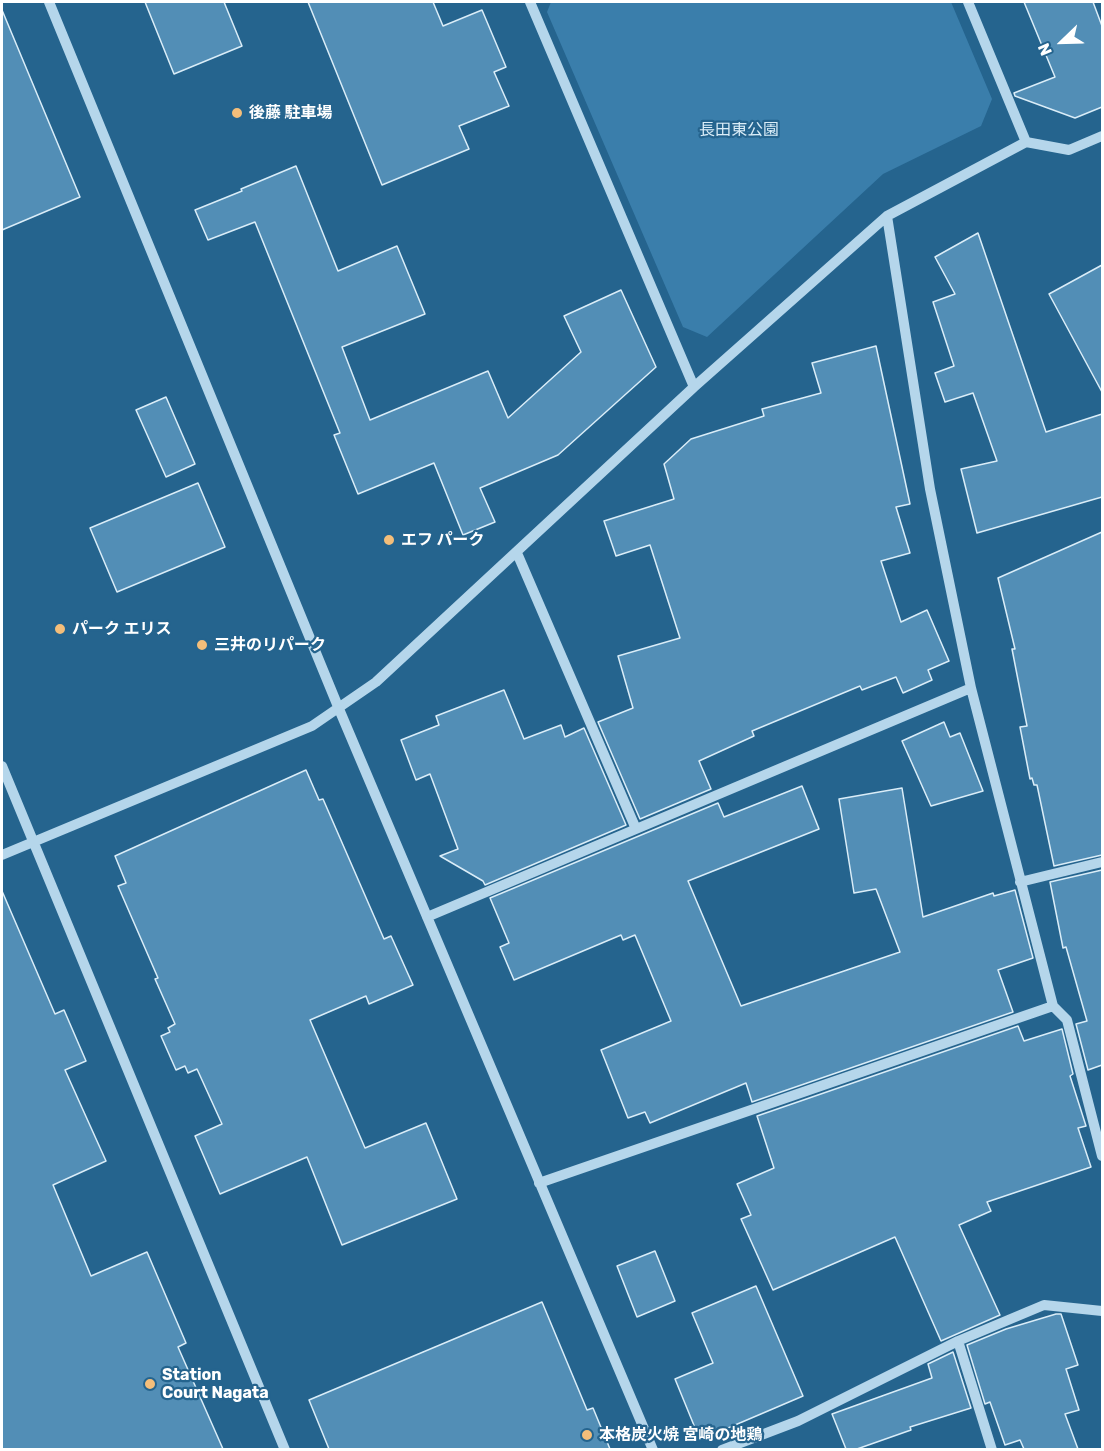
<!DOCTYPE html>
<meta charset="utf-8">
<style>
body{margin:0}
#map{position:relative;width:1104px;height:1451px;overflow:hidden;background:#25648e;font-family:Rubik,sans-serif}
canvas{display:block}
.frame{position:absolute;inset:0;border:3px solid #fff;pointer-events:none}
.north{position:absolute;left:1032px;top:12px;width:60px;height:60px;-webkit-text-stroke:4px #25648e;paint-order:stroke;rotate:247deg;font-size:16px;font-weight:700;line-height:24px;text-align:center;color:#fff}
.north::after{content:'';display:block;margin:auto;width:21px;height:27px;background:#fff;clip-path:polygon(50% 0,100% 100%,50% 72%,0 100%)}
</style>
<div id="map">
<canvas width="1104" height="1451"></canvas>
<div class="frame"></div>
<div class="north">N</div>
</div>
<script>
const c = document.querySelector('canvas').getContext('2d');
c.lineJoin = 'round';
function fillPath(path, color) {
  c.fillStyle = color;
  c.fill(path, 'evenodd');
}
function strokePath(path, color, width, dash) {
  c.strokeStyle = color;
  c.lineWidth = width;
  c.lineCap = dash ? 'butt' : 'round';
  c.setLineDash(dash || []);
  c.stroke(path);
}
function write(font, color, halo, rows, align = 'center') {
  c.font = font + ' Rubik,"Noto Sans JP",sans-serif';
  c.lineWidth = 4.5;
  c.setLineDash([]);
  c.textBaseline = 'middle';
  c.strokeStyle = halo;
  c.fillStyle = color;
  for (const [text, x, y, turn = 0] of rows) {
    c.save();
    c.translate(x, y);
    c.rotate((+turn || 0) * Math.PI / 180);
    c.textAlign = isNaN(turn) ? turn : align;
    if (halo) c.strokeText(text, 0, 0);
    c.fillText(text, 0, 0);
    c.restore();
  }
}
fillPath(new Path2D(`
 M551,2H951L992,99L981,126L883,174L707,337L683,327L547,12Z`), '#3a7eab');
const building = new Path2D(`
 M145,2H224L242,46L174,74Z
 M308,2H433L443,26L482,10L506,67L494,72L509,106L459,126L469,149L382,185Z
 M1024,2H1093L1102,26V107L1075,118L1015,96L1014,93L1055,77Z
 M2,10L80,197L2,230Z
 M296,166L338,271L397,246L425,314L342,347L370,420L488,371L508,418L581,352L564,316L621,290L656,367L558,455L480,488L495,522L463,535L434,463L358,494L334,435L340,433L255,222L208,240L195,210L242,191L241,189Z
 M978,233L1046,432L1102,414V497L977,533L961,469L997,461L973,393L945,402L935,373L954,366L933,302L955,294L935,257Z
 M1102,265V392L1049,294Z
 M876,346L910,504L896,507L910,553L881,561L901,622L927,610L949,661L928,670L932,680L903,693L896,677L862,690L860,686L752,731L754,736L699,761L711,789L640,819L598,722L633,708L618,656L680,638L650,545L616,556L604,521L674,499L664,464L691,439L764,416L762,409L821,393L812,363Z
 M166,397L195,464L166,477L136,410Z
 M198,483L225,547L117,592L90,528Z
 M1102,532V855L1054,866L1037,785H1034L1032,778L1030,779L1020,727L1027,726L1012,649H1015L998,578Z
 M504,690L524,739L561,725L565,737L584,728L626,825L485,885L483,881L440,856L458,849L430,774L416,780L401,740L439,725L436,716Z
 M944,722L950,737L960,733L983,791L931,806L902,741Z
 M306,770L319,800L323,799L384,939L391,936L413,985L369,1004L366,996L310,1020L365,1148L426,1123L457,1199L342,1245L307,1157L220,1194L195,1136L222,1124L197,1069L188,1073L185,1066L176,1070L161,1036L170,1032L168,1028L175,1024L155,979L158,978L118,886L126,883L115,856Z
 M802,786L819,829L688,881L741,1006L900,952L876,889L854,893L839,799L902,788L923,917L993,893L994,896L1015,890L1033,958L998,970L1013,1012L752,1102L746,1083L650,1123L645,1112L628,1118L601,1050L671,1021L635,935L623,940L621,935L514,980L500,947L509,943L490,898L718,803L724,817Z
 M1102,870V1065L1088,1070L1076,1024L1087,1021L1066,947L1063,948L1050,882Z
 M2,891L55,1014L64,1010L86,1061L65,1070L106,1161L53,1185L91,1276L147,1252L186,1343L178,1347L223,1449H2Z
 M1018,1026L1024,1041L1062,1029L1073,1074L1070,1076L1086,1126L1078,1128L1091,1167L987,1202L991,1211L959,1225L1000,1315L941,1341L895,1237L773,1290L741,1219L751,1215L737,1184L774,1168L757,1116Z
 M655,1251L675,1301L637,1317L617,1266Z
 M756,1286L803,1396L700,1440L675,1379L713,1363L692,1313Z
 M542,1302L587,1410L593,1408L610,1449H329L309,1400Z
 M1056,1314H1061L1078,1365L1066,1369L1079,1410L1065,1414L1078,1449H1024L1020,1440L1005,1445L990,1402L985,1404L967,1345L1006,1329Z
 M953,1352L971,1408L910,1427L911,1430L857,1449H846L832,1414L932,1378L928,1364Z`);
fillPath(building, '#528eb6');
strokePath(building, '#daedf8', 1.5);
strokePath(new Path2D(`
 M49,2L339,709L653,1450
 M530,2L694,387
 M968,2L1026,142
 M887,216L930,489L971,688L1053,1006L1067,1020L1102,1156
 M517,553L636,829
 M2,766L285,1450
 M2,855L312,726L376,682L694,387L887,216L1026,142L1069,150L1102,136
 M1020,882L1102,862
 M427,917L971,688
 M539,1183L1053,1006
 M958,1341L992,1450
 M722,1450L798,1421L958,1341L1044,1305L1102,1311`), '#b5d6eb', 10);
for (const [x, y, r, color] of [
 [237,113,6,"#f4be7a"],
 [389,540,6,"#f4be7a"],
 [60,629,6,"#f4be7a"],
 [202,645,6,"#f4be7a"],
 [150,1384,6,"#f4be7a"],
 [587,1435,6,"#f4be7a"]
]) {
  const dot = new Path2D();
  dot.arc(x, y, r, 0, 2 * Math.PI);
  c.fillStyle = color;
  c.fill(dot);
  strokePath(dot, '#25648e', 2);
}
write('bold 16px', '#fff', '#25648e', [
 ["後藤 駐車場",249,113],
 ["エフ パーク",401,540],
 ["パーク エリス",72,629],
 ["三井のリパーク",214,645],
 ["Station",162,1375],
 ["Court Nagata",162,1393],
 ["本格炭火焼 宮崎の地鶏",599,1435]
], 'left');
write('16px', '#daedf8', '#25648e', [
 ["長田東公園",739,130]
]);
</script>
